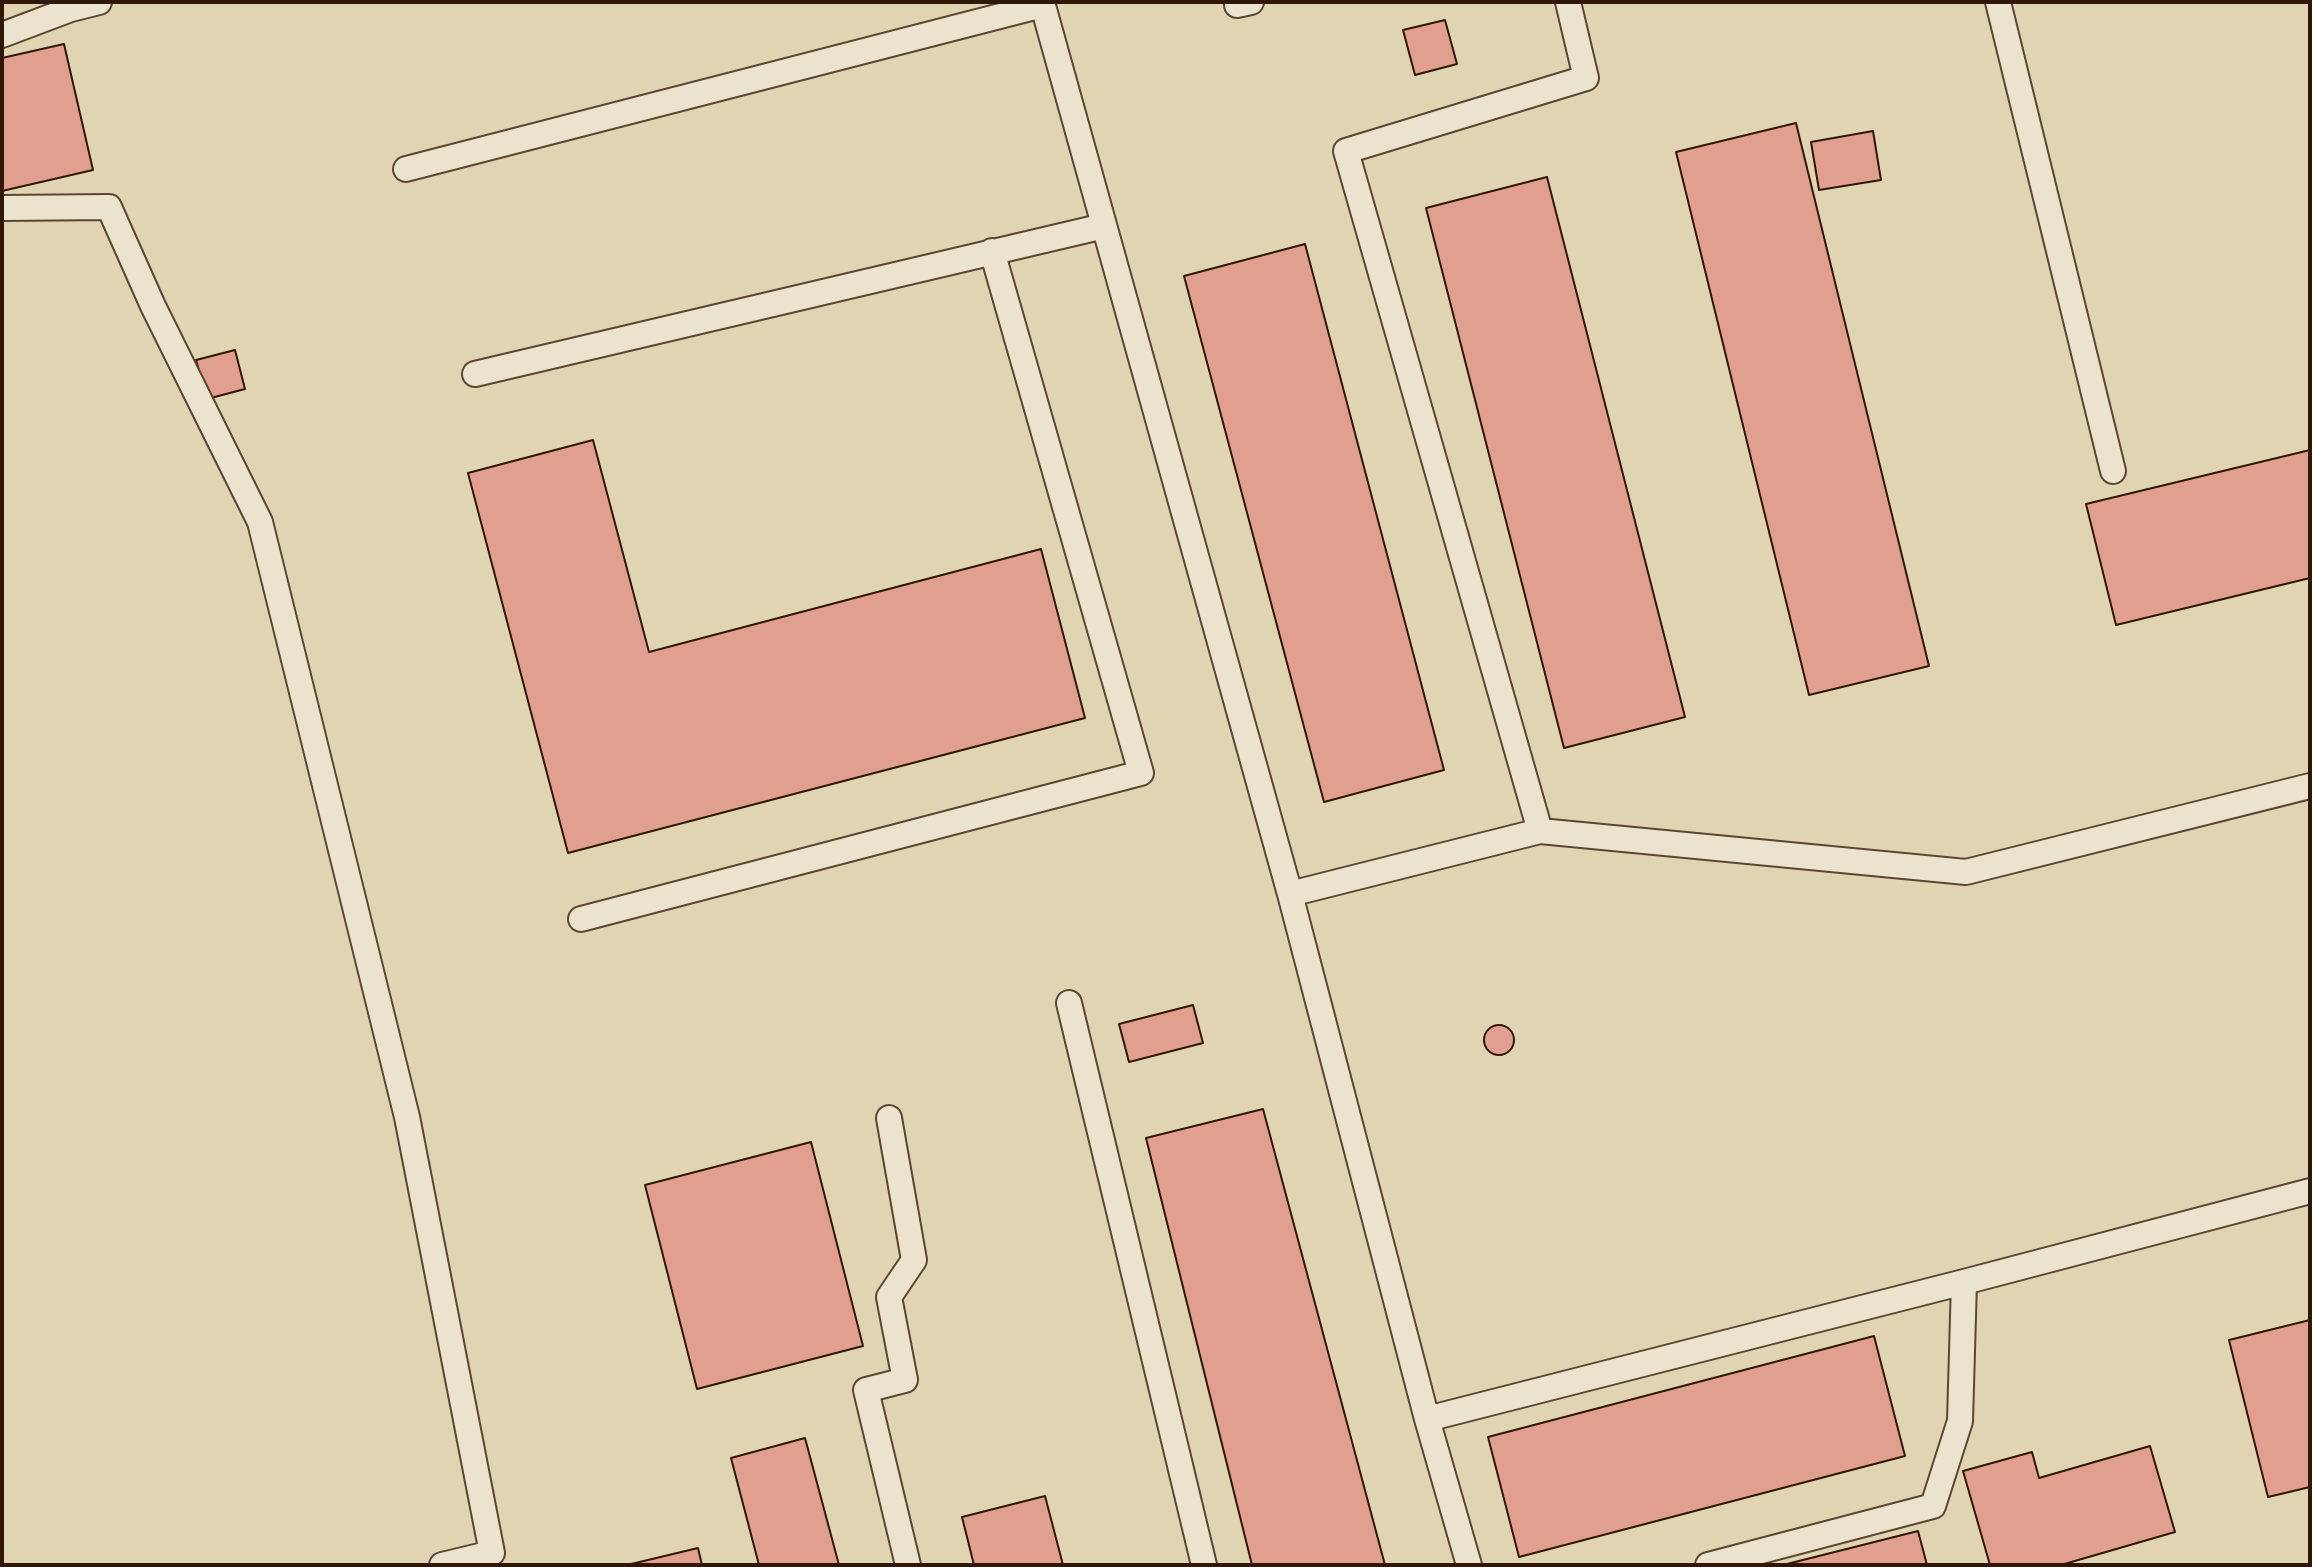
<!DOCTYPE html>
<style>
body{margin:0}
#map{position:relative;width:2312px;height:1567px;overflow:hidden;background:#e0d4b3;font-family:"Old Standard TT",serif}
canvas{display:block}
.frame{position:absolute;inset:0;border:4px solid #301707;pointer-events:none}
</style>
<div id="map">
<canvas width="2312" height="1567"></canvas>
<div class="frame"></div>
</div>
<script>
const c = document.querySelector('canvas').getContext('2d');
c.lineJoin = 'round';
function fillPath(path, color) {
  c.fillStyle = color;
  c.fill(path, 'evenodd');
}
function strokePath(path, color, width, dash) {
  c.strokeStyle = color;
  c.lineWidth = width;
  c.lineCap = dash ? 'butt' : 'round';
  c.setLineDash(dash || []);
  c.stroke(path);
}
const building = new Path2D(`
 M1445,20L1457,64L1415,75L1403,30Z
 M64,44L93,170L2,191V58Z
 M1796,123L1929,666L1809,695L1676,152Z
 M1873,131L1881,180L1819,190L1811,142Z
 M1547,177L1685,717L1564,748L1426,208Z
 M1305,244L1444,770L1324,802L1184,276Z
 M235,350L245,389L207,399L196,360Z
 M593,440L649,652L1041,549L1085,718L568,853L468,473Z
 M2310,450V578L2116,625L2086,504Z
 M1193,1005L1203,1043L1129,1062L1119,1024Z
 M1484 1040a15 15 0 1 1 30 0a15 15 0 1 1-30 0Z
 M1263,1109L1385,1565H1252L1146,1138Z
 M811,1142L863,1346L697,1389L645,1185Z
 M2310,1320V1487L2268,1497L2229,1340Z
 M1874,1336L1905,1456L1519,1557L1488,1437Z
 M805,1438L839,1565H759L731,1458Z
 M2150,1446L2175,1532L2061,1565H1990L1963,1471L2032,1452L2039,1478Z
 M1045,1496L1063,1565H974L962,1517Z
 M1918,1531L1927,1565H1783Z
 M698,1548L702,1565H627Z`);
fillPath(building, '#e19f8f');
strokePath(building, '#301707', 2);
const service = new Path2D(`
 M68,2L71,9L99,2
 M1042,2L1290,894L1427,1419
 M1998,2L2113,471
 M1237,5L1251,2
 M2,35L71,9
 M406,169L1043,5
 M2,208L109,207L153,306L260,522L407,1117L492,1553L442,1565
 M475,374L1104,226
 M1540,831L1346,151L1586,78L1568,2
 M1290,894L1540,831L1966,872L2310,786
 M581,919L1141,773L992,251
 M1069,1003L1204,1565
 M889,1118L914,1260L889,1297L905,1380L866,1390L908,1565
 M1469,1565L1427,1419L1964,1282L2310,1191
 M1708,1565L1933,1506L1960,1421L1964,1282`);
strokePath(service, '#5c4632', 28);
strokePath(service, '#ebe3ce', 24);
</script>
